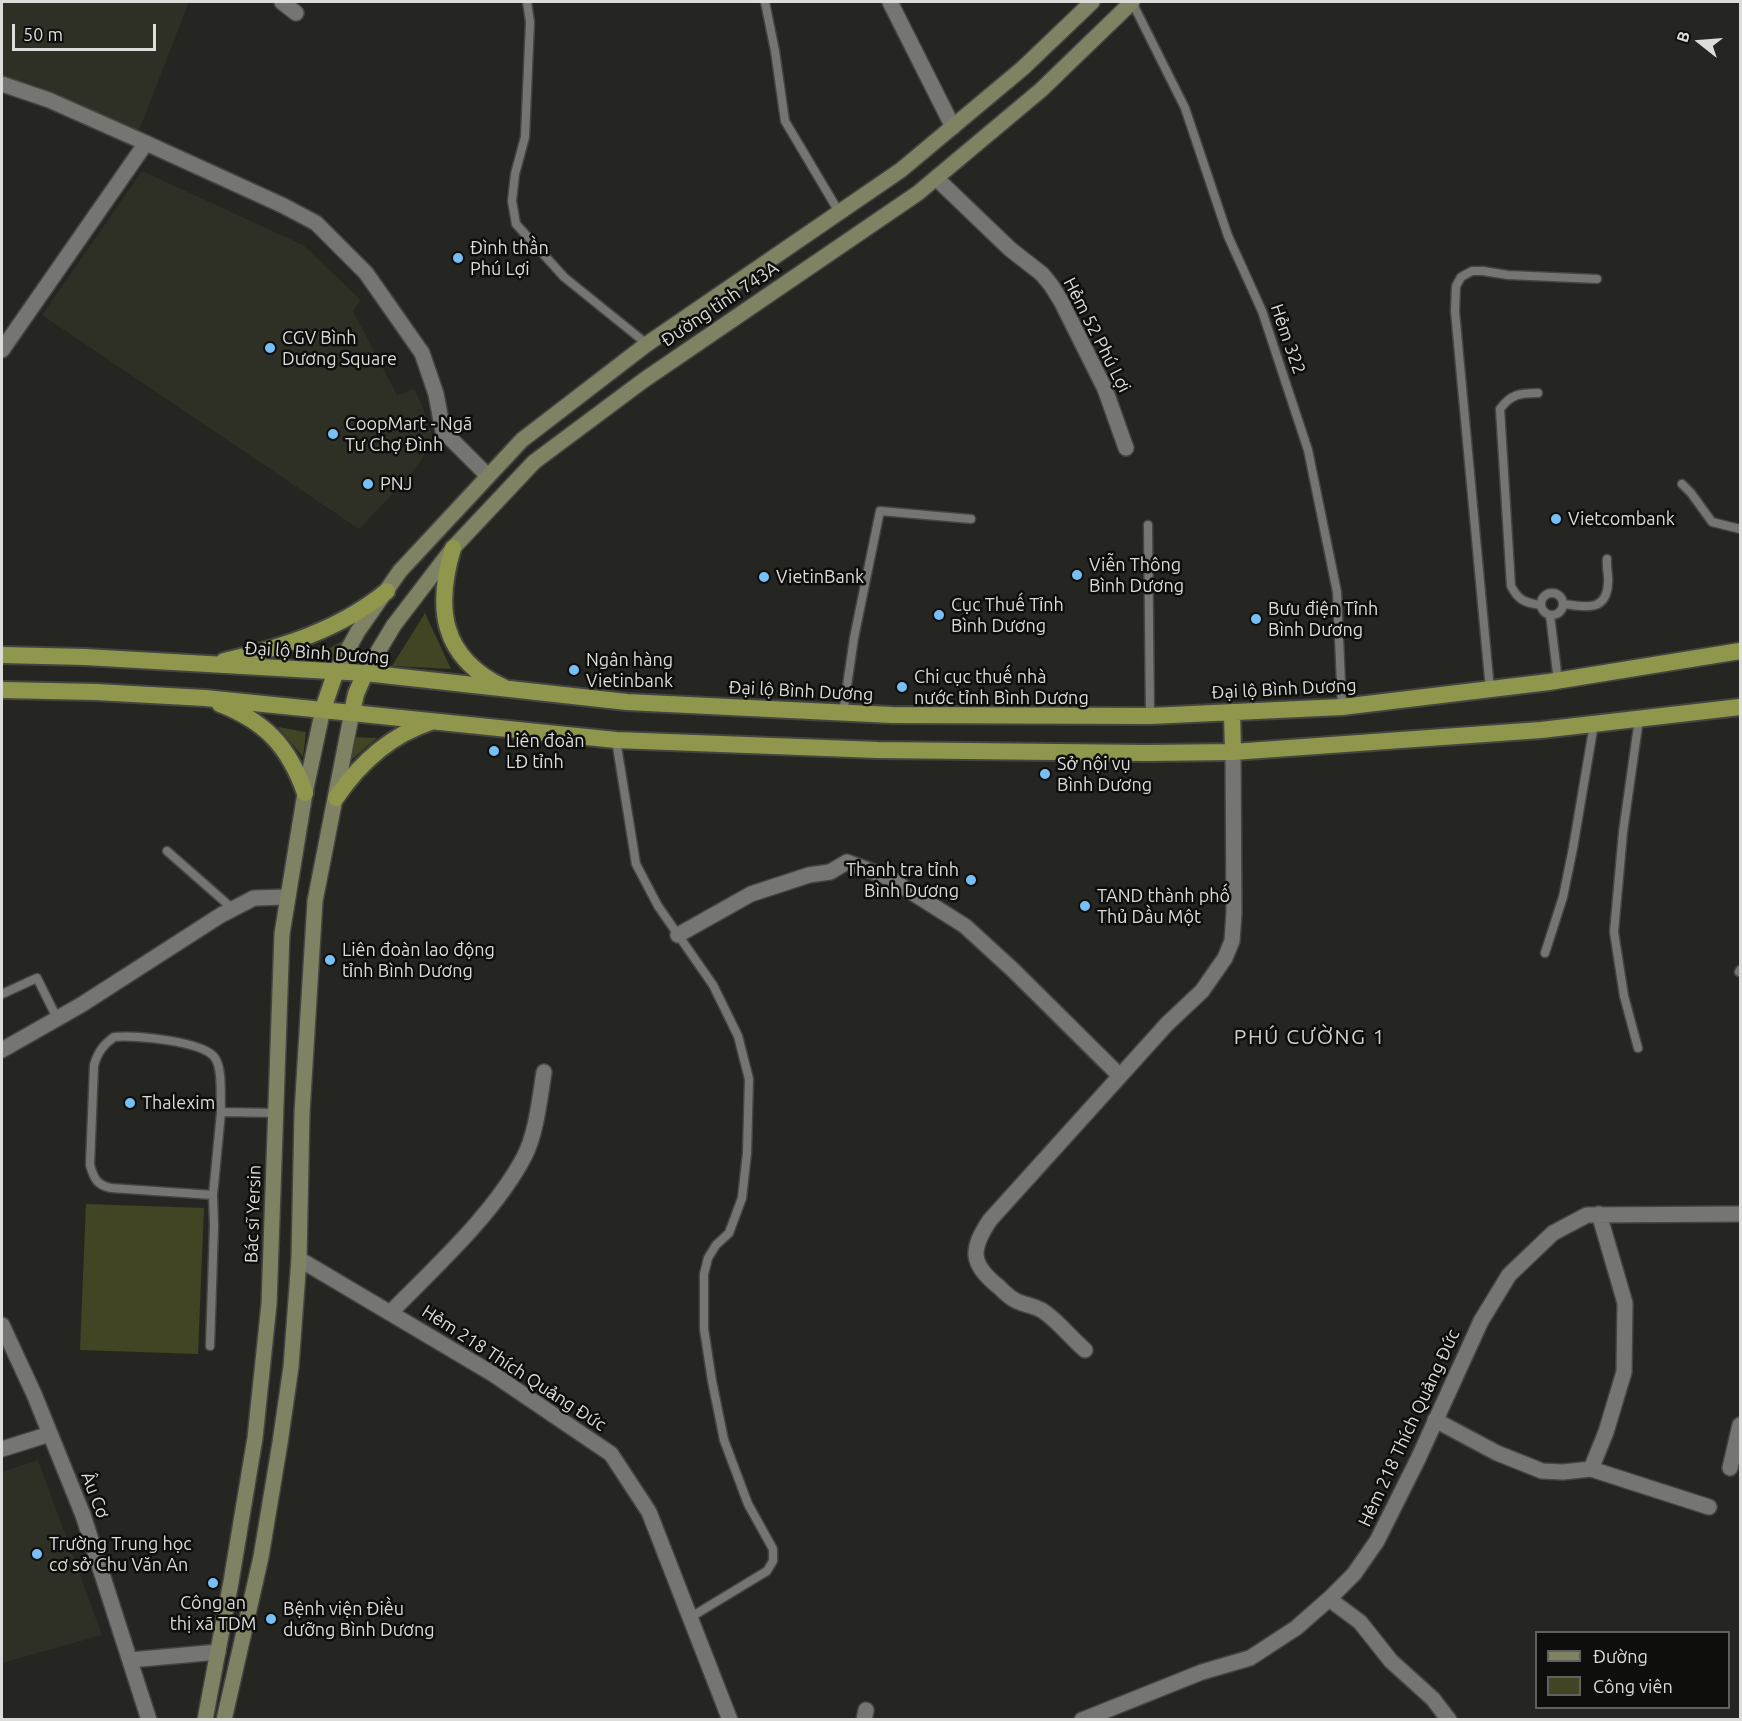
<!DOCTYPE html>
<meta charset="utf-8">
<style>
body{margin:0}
#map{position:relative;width:1742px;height:1721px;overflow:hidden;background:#252622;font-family:Ubuntu,sans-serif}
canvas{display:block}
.frame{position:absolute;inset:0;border:3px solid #dcdcd9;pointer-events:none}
.legend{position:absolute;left:1535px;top:1631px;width:195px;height:78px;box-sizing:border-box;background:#0e0f0d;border:2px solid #60615f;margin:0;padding:8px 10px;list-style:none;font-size:18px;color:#dcdcd9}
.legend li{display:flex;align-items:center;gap:12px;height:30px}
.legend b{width:30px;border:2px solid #60615f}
.north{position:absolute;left:1670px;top:12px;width:60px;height:60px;-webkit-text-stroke:4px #0e0f0d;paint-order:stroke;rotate:287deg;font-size:16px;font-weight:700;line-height:24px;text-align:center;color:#dcdcd9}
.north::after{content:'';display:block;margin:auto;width:21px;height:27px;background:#dcdcd9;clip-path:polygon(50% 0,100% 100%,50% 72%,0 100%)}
.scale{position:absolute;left:12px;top:24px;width:144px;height:27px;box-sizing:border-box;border:3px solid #dcdcd9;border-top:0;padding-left:8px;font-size:18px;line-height:21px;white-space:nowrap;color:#dcdcd9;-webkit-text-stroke:4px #0e0f0d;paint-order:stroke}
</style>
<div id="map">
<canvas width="1742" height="1721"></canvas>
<div class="frame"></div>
<ul class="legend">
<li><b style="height:8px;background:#7f8263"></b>Đường</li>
<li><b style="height:16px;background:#414524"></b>Công viên</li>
</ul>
<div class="north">B</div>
<div class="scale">50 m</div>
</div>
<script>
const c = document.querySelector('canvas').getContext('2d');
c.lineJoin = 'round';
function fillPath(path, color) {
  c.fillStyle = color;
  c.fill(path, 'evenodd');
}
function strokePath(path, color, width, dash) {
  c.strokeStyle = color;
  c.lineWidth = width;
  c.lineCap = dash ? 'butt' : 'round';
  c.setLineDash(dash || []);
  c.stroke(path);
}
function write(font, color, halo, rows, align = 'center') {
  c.font = font + ' Ubuntu,sans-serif';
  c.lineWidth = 5;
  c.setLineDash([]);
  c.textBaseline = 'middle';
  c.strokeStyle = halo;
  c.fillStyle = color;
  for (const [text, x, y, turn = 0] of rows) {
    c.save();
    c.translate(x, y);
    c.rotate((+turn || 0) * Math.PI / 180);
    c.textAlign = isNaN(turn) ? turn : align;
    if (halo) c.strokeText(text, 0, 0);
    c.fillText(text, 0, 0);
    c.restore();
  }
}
fillPath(new Path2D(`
 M2,2H189L138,133L2,76Z
 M142,171L303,245L361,300L353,311L397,395L414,389L421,403L432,435L431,446L409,477L359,529L42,315Z
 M38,1460L102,1635L2,1663V1472Z`), '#2e2f25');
fillPath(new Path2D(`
 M425,613L451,669L392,666Z
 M349,637L337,661L305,662Z
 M278,727L306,732L303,757Z
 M353,737L377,738L350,761Z
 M86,1204L204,1208L198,1354L80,1350Z`), '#414524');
const service = new Path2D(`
 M527,2L530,22L525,137L515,174L512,201L516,224L564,277L647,344
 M765,2L775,51L785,121L839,212
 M1132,2L1185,108L1228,236L1262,311L1308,450L1337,592L1342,707
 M1538,393C1520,393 1511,394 1500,409L1511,586C1518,600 1525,603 1541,605
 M1682,484L1691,493L1712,522L1740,529
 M1148,525L1150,716
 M1541 604a11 11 0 1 1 22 0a11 11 0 1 1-22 0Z
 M1564,604C1585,607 1606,612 1608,584C1609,576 1606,567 1607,559
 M1550,615L1558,681
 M1490,690L1455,311L1456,286L1461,277L1472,271H1483L1508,275L1597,279
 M843,713L854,638L880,511L971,519
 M616,740L636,864L658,906L713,985L738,1036L749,1079L747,1153L742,1198L729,1233L716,1245L708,1258L704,1274V1329L712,1381L724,1440L748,1504L773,1549V1561L767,1571L691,1617
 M167,851L233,909
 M1545,953L1563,897L1573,848L1594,724
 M1739,972L1740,970
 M2,994L37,978L57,1018
 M1638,1048L1624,996L1614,932L1623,832L1639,719
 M213,1195L221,1112
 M210,1346L214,1226L213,1195L111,1188C97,1185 94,1179 90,1165L94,1065C98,1052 103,1045 114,1037C134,1035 204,1041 215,1058C223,1069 220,1098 221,1112L276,1113`);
const minor = new Path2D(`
 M282,2L296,13
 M890,2L953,127
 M2,84L49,100L146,143L284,206L316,223L366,273L422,353L436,394L443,431L487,475
 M936,178L1010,249L1042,274L1051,285L1061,301L1105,389L1126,448
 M2,350L146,143
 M678,935L751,894L809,875L830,872L847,862L889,878L965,926L1013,970L1120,1076
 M2,1050L81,1005L221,915L254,898L288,897
 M299,1259L493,1374L611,1454L649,1512L730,1720
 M390,1313C435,1267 494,1214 524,1157C536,1135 540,1097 544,1072
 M2,1325L34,1394L83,1515L149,1720
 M1085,1350C1071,1338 1058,1321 1043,1311C1034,1305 1022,1305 1013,1299C1008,1296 1003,1291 999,1287C970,1264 970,1250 990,1220L1167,1024L1202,991L1225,958L1232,941L1234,913L1233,752
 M1435,1420L1497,1453L1542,1471L1563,1472L1591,1469L1606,1432L1624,1372L1625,1303L1599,1214
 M2,1449L50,1434
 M1730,1468L1740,1425
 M1591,1469L1709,1507
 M1329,1599L1360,1622L1391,1661L1433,1699L1449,1720
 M130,1660L218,1652
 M864,1720L866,1710
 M1082,1720L1202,1672L1250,1658L1296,1628L1329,1599L1354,1574L1377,1541L1418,1459L1481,1321L1509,1275L1553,1233L1587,1215L1740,1214`);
const secondary = new Path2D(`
 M336,671L358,631L400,571L522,440L647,344L901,170L1023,68L1092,2
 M365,673L394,625L453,548L534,462L644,380L918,193L1041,90L1132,2
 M205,1720L231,1582L255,1438L269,1304L282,934L305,793L323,709
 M224,1720L261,1557L280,1443L291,1367L299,1259L302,1113L315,901L352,712`);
const trunk = new Path2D(`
 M453,548C435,608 441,657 503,687
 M2,655L85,657L365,673L627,702L892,715L1150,716L1342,707L1549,682L1740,651
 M224,661C283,647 339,630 387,591
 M2,690L96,692L205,698L616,740L878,750L1146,753L1233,752L1541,730L1740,707
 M220,704C266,722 289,747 305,793
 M323,709L336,671
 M352,712L356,694L365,673
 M1232,712L1233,752
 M336,798C359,764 391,735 431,722`);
strokePath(service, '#444441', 11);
strokePath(minor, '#444441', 18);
strokePath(secondary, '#444441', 18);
strokePath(trunk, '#444441', 20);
strokePath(service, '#757671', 8);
strokePath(minor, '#757671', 15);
strokePath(secondary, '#7f8263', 15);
strokePath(trunk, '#90974c', 16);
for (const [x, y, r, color] of [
 [458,258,6,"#76c0f7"],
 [270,348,6,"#76c0f7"],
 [333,434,6,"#76c0f7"],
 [368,484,6,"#76c0f7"],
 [1556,519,6,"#76c0f7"],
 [1077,575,6,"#76c0f7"],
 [764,577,6,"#76c0f7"],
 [939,615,6,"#76c0f7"],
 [1256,619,6,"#76c0f7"],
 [574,670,6,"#76c0f7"],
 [902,687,6,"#76c0f7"],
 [494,751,6,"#76c0f7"],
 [1045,774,6,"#76c0f7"],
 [971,880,6,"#76c0f7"],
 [1085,906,6,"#76c0f7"],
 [330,960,6,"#76c0f7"],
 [130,1103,6,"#76c0f7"],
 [37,1554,6,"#76c0f7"],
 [213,1583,6,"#76c0f7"],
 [271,1619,6,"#76c0f7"]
]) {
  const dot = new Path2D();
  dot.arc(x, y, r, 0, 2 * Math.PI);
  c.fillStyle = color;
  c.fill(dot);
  strokePath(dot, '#0e0f0d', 2);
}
write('18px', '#dcdcd9', '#0e0f0d', [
 ["Đình thần",470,248],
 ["Phú Lợi",470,269],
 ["CGV Bình",282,338],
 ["Dương Square",282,359],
 ["CoopMart - Ngã",345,424],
 ["Tư Chợ Đình",345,445],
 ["PNJ",380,484],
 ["Vietcombank",1568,519],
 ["Viễn Thông",1089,565],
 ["Bình Dương",1089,586],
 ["VietinBank",776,577],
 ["Cục Thuế Tỉnh",951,605],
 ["Bình Dương",951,626],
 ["Bưu điện Tỉnh",1268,609],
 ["Bình Dương",1268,630],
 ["Ngân hàng",586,660],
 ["Vietinbank",586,681],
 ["Chi cục thuế nhà",914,677],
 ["nước tỉnh Bình Dương",914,698],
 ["Liên đoàn",506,741],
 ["LĐ tỉnh",506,762],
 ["Sở nội vụ",1057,764],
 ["Bình Dương",1057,785],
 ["Thanh tra tỉnh",959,870,"right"],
 ["Bình Dương",959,891,"right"],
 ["TAND thành phố",1097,896],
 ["Thủ Dầu Một",1097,917],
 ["Liên đoàn lao động",342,950],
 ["tỉnh Bình Dương",342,971],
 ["Thalexim",142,1103],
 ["Trường Trung học",49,1544],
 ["cơ sở Chu Văn An",49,1565],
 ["Công an",213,1603,"center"],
 ["thị xã TDM",213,1624,"center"],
 ["Bệnh viện Điều",283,1609],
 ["dưỡng Bình Dương",283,1630]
], 'left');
write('18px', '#dcdcd9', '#0e0f0d', [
 ["Đường tỉnh 743A",720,304,-34],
 ["Hẻm 52 Phú Lợi",1097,335,63],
 ["Hẻm 322",1288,339,71],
 ["Đại lộ Bình Dương",317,653,4],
 ["Đại lộ Bình Dương",1284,689,-3],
 ["Đại lộ Bình Dương",801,691,3],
 ["Bác sĩ Yersin",253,1214,-88],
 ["Hẻm 218 Thích Quảng Đức",514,1368,33],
 ["Hẻm 218 Thích Quảng Đức",1409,1428,-65],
 ["Âu Cơ",95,1495,69]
]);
c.letterSpacing = '1.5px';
write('21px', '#d0d1cb', '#0e0f0d', [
 ["PHÚ CƯỜNG 1",1310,1037]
]);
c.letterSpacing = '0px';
</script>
